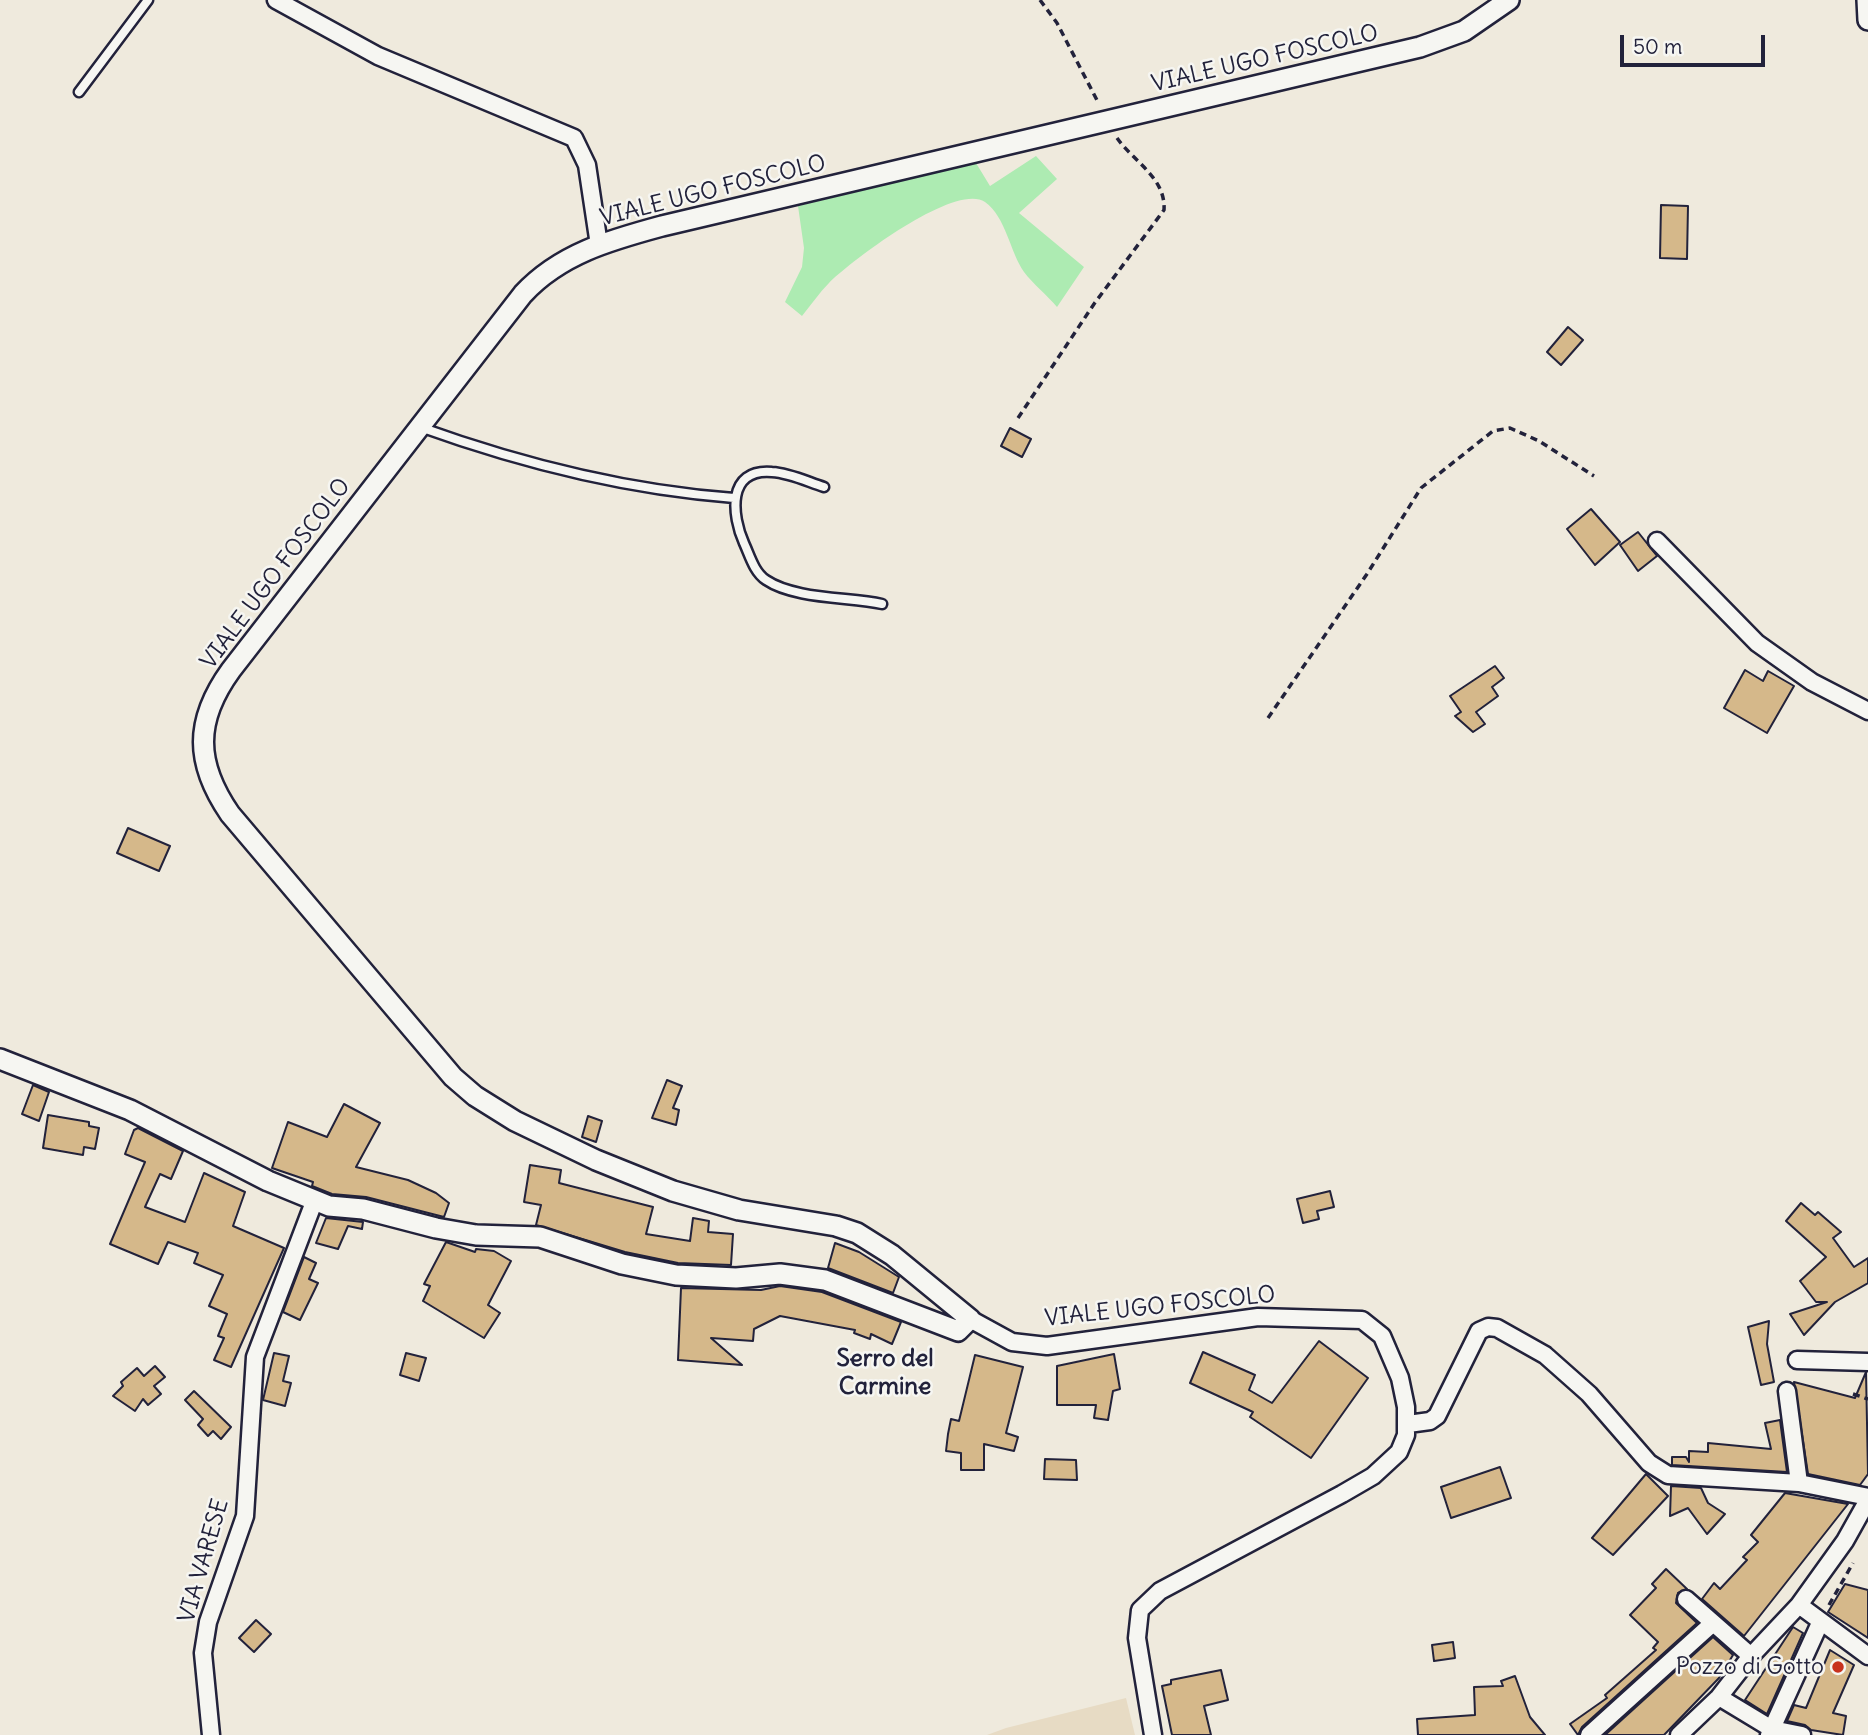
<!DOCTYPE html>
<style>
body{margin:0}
#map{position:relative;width:1868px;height:1735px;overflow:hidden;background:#efeadd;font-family:Delius,sans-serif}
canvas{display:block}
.scale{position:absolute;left:1620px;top:35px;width:145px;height:32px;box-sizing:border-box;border:4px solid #22223b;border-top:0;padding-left:9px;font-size:21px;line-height:24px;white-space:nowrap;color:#22223b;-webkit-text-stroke:5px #f6f6f2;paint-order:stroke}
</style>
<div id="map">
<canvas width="1868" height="1735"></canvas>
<div class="scale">50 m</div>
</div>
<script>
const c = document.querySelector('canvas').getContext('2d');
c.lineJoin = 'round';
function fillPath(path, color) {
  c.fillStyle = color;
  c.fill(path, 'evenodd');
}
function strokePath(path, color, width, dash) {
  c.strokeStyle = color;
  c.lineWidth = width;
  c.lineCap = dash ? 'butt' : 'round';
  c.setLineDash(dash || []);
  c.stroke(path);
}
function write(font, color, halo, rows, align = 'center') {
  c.font = font + ' Delius,sans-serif';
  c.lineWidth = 5;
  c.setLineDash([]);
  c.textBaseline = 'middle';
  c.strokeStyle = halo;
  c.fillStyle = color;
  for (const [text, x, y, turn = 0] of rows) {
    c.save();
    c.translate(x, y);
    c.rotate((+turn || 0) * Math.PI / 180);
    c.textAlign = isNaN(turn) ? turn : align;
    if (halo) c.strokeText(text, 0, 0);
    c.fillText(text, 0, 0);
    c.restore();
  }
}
fillPath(new Path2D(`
 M1126,1698L1135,1735H987L1006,1728Z`), '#e7dbc4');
fillPath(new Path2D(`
 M1036,156L1057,179L1019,213L1084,267L1057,307C1047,295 1033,284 1024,272C1010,252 1006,217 985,202C955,182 851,261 829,283C819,293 811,305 802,316L785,302L802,267L804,248L798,206L976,163L990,186Z`), '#adebb2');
const building = new Path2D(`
 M1661,205L1688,206L1687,259L1660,258Z
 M1568,327L1583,340L1561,365L1547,352Z
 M1010,428L1031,439L1022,457L1001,446Z
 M1591,509L1620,542L1595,565L1567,529Z
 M1638,532L1657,556L1638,571L1620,545Z
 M1495,666L1504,678L1492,687L1498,696L1476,712L1485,724L1473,732L1455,716L1461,712L1450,696Z
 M1745,670L1763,681L1768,671L1794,686L1767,733L1724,708Z
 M128,828L170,846L159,871L117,853Z
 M667,1080L682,1086L673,1108L679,1110L676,1125L652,1118Z
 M33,1085L49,1092L39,1121L22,1114Z
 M344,1104L380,1123L356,1167L408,1180L436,1193L449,1203L444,1217L366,1197L332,1194L312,1186L313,1182L272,1168L288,1122L327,1137Z
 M48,1115L89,1122V1126L99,1128L95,1149L84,1147L83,1155L43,1148Z
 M588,1116L602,1121L596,1142L582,1137Z
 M138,1128L183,1151L171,1179L160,1174L145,1207L185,1222L204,1173L245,1192L233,1226L284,1248L231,1367L214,1360L224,1338L218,1336L227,1314L209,1306L223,1275L194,1263L198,1253L168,1242L158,1264L110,1244L145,1162L125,1154L134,1130Z
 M530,1165L561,1170L559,1183L653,1207L646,1234L690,1241L693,1218L709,1221L708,1232L733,1234L731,1265L678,1263L625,1252L536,1225L541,1205L524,1202Z
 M1330,1191L1334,1207L1317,1211L1319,1219L1303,1223L1297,1199Z
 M1801,1203L1815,1215L1818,1212L1841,1232L1833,1238L1854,1267L1868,1258V1283L1835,1302L1804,1335L1790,1314L1827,1302H1816L1800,1281L1826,1257L1786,1221Z
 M326,1218L363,1222L362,1229L348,1226L338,1249L316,1243Z
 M446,1242L475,1252L476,1249L494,1251L511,1261L488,1305L500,1313L484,1338L423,1301L430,1286L424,1284Z
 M835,1243L859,1252L899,1277L893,1293L828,1268Z
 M304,1257L316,1263L309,1279L318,1283L300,1320L283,1312Z
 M780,1286L822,1292L901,1322L892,1344L871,1334L870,1339L854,1333L855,1330L780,1316L754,1329L753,1341L711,1338L742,1365L678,1360L681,1288L761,1290Z
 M1769,1321L1767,1344L1774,1382L1761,1385L1748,1327Z
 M1319,1341L1368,1378L1311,1458L1250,1417L1253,1412L1190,1383L1203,1352L1255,1375L1249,1390L1272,1403Z
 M274,1353L289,1356L283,1381L291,1383L285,1406L263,1400Z
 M406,1353L426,1358L419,1381L400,1375Z
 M1114,1354L1120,1389L1113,1391L1108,1420L1094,1418L1096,1405H1057V1366Z
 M975,1355L1023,1367L1006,1433L1018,1437L1014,1451L984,1444V1470H961V1453L946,1451L948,1434L951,1419L959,1421Z
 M155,1366L165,1377L154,1386L161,1394L148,1405L143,1399L135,1411L113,1396L123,1386L121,1382L137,1368L144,1376Z
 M1866,1372L1868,1474L1860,1485L1808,1474L1794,1382L1855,1398Z
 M194,1391L231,1427L221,1439L213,1431L208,1436L198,1425L203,1419L185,1400Z
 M1780,1420L1787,1472L1672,1465V1457H1686L1689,1462V1451L1708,1452V1443L1771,1449L1765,1423Z
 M1045,1459L1076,1460L1077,1480L1044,1479Z
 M1500,1467L1511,1498L1451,1518L1441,1487Z
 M1646,1474L1668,1496L1613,1555L1592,1538Z
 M1671,1486L1701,1488L1708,1503L1725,1514L1707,1534L1688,1508L1670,1516Z
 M1785,1493L1848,1504L1744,1636L1702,1599L1714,1583L1720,1589L1747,1560L1743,1557L1758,1542L1751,1535Z
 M1666,1569L1687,1589L1678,1593L1676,1603L1697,1623L1582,1727L1578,1735L1570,1724L1607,1698L1605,1695L1656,1650L1653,1648L1658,1642L1630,1615L1656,1588L1652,1584Z
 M1845,1584L1868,1590V1638L1828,1612Z
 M256,1620L271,1634L254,1652L239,1638Z
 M1793,1627L1803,1633L1767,1714L1745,1700Z
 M1713,1637L1733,1655L1719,1678L1664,1735H1605Z
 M1453,1642L1455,1658L1434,1661L1432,1645Z
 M1830,1650L1854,1665L1833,1713L1846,1716L1843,1735L1811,1730L1805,1725L1787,1721L1794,1705L1806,1708Z
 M1221,1670L1228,1700L1204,1706L1211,1735H1172L1162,1686L1171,1684V1680Z
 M1515,1676L1530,1717L1545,1735H1418L1417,1719L1475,1715L1474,1687L1503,1686L1501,1681Z`);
fillPath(building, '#d5b88a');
strokePath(building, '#22223b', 2);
const service = new Path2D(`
 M79,92L148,0
 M420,427C520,463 627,490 734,498
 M824,487C808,482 790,473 772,472C726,468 732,516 744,543C750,556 754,572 766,580C794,599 848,597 882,604`);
const minor = new Path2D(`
 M276,0L378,56L574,138L587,165L599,245
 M1657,541L1757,643L1812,682L1868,711
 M970,1319L1012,1342L1047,1346L1258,1317L1362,1320L1382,1336L1400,1378L1406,1407V1435L1399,1452L1373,1476L1342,1494L1160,1591L1140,1610L1137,1638L1153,1735
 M1797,1360L1868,1362
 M1787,1391L1799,1483
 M1408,1424L1430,1421L1437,1416L1479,1331L1488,1327L1497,1328L1545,1355L1589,1394L1649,1463L1668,1475L1799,1483L1868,1497
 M1686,1599L1751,1656
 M1799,1605L1868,1656
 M1719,1697L1772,1729L1802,1735
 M211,1735L203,1653L208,1622L245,1516L255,1357L314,1202
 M1589,1735L1713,1623
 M1679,1735L1719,1697L1751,1656L1799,1605L1845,1541L1868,1500
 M1769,1735L1820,1623`);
const tertiary = new Path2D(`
 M1867,0L1868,20
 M0,1059L130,1110L268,1181L329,1206L363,1209L436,1228L476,1235L540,1237L622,1264L676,1275L736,1278L780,1274L825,1280L958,1331L970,1319L892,1255L857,1233L836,1226L739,1210L673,1191L596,1160L515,1121L475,1096L453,1077L230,814C195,763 194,721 231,670L523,294C560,254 610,240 662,226L1420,47L1464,31L1509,0`);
strokePath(service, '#22223b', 13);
strokePath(minor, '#22223b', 21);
strokePath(tertiary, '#22223b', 24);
strokePath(new Path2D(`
 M1040,0L1057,23L1099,104
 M1018,418L1094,304L1164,210C1166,178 1134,162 1117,138
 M1268,718L1367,574L1421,488L1493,431L1510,428L1539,441L1594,476
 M1853,1394L1868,1399
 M1829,1605L1853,1563`), '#22223b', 3.5, [7, 5]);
strokePath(service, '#f6f6f2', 8);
strokePath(minor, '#f6f6f2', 16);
strokePath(tertiary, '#f6f6f2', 19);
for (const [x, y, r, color] of [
 [1838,1667,7,"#c8321e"]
]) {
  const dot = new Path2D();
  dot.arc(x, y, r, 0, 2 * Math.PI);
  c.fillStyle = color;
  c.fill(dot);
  strokePath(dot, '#f6f6f2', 2.5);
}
write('23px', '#22223b', '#f6f6f2', [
 ["VIALE UGO FOSCOLO",1265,59,-13],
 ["VIALE UGO FOSCOLO",713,191,-14],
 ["VIALE UGO FOSCOLO",276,574,-53],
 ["VIALE UGO FOSCOLO",1160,1307,-6],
 ["VIA VARESE",204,1561,-74]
]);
write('23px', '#22223b', '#f6f6f2', [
 ["Pozzo di Gotto",1824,1667]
], 'right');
write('bold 24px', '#22223b', '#f6f6f2', [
 ["Serro del",885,1359],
 ["Carmine",885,1387]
]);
</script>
